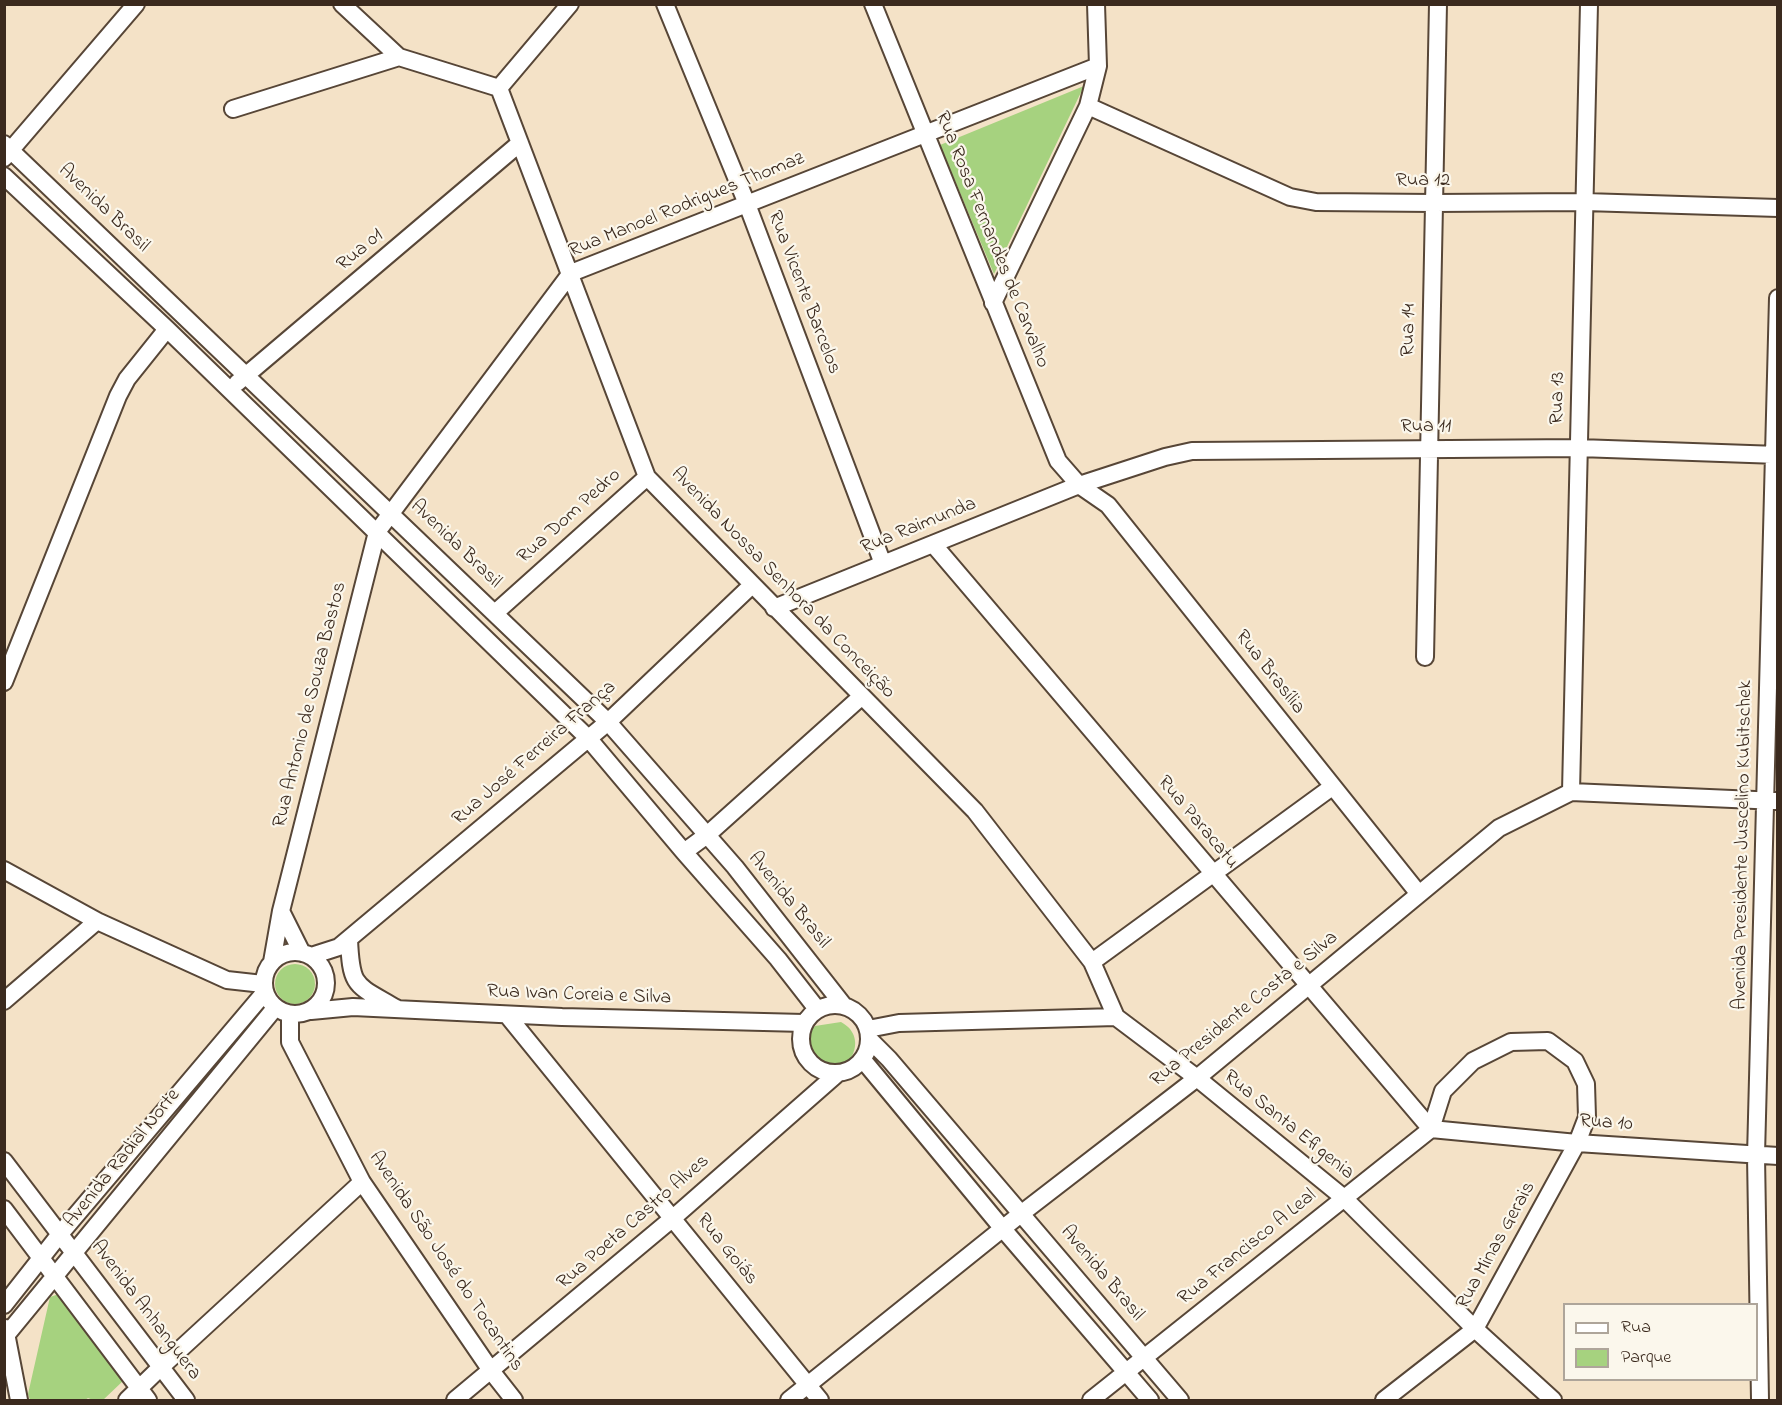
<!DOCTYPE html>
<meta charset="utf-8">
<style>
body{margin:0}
#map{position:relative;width:1782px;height:1405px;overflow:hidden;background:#f4e2c7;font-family:"Indie Flower",sans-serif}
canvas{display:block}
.frame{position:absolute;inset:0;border:6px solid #3b2a1e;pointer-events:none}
.legend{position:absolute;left:1563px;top:1303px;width:195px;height:78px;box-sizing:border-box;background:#fbf7ec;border:2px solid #aea59a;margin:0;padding:8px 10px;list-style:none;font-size:18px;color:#3b2a1e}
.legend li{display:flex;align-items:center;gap:12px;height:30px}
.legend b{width:30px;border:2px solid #aea59a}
</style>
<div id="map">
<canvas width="1782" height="1405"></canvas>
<div class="frame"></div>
<ul class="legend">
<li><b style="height:8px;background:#fff"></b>Rua</li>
<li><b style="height:16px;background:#a6d27f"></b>Parque</li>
</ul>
</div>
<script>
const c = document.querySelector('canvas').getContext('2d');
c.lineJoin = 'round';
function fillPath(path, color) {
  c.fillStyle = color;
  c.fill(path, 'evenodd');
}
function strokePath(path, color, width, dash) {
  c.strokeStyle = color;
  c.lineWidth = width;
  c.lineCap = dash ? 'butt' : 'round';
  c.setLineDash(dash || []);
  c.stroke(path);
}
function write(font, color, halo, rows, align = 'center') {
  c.font = font + ' "Indie Flower",sans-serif';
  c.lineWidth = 4.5;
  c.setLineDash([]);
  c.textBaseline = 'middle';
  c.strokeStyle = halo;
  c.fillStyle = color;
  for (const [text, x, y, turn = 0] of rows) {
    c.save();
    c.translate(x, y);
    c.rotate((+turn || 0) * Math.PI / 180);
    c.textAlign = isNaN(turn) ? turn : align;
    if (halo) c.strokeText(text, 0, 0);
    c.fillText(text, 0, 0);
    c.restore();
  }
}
fillPath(new Path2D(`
 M1084,86L994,274L940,145Z
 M275 984a20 20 0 1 1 40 0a20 20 0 1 1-40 0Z
 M841,1022C873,1039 844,1082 823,1065C816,1059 810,1049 804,1042V1038L815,1026Z
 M59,1294L123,1381L103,1400H93L88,1398L85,1400H30L28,1394L50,1297Z`), '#a6d27f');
const minor = new Path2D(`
 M342,4L399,57L499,88L647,477L975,811L1092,962L1116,1017
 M665,4L747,204L883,564
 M873,4L1058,461L1079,485L1108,505L1419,894
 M499,88L570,4
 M1088,106L1290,197L1316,202L1434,203L1585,202L1778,208
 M233,109L399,57
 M4,144L608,722L735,867L844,1006
 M4,158L136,4
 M4,176L167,329L588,738L684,852L778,959L817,1009
 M993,303L1088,106L1098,66L1096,4
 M237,383L520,143
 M933,544L1431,1129
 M774,608L1079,485L1165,457L1192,451L1579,448L1778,455
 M495,613L647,477
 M1425,657L1438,4
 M4,682L118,396L127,379L167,329
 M1571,792L1589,4
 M684,852L707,835L862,696
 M4,870L97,921L227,980L263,984
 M281,911L302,953
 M349,939C351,988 355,984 396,1008
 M264 983a31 31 0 1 1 62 0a31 31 0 1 1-62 0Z
 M311,956L339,947L608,722L752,585
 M272,962L281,911L377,532L571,273L1098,66
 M1092,962L1332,787
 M4,1001L97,921
 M801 1039a34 34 0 1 1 68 0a34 34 0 1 1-68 0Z
 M311,1011L353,1007L562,1017L804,1023
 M290,1015V1042L362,1182L492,1372L514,1400
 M507,1015L820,1400
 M868,1029L899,1023L1116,1017L1197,1078L1344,1198L1475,1329L1553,1400
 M870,1040L889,1059L1180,1400
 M863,1060L1003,1229L1150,1400
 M1431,1129L1577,1143L1778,1156
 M4,1161L186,1400
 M4,1209L148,1400
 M4,1305L60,1234L265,992
 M5,1328L19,1400
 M4,1338L275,1008
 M127,1400L161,1367L362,1182
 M455,1400L673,1218L837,1074
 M789,1400L1022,1213L1197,1078L1499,828L1571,792L1778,801
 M1091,1400L1431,1129
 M1384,1400L1475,1329L1577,1143L1587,1117L1586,1084L1575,1061L1548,1041L1511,1042L1473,1061L1443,1091L1431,1129
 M1760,1400L1756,1156L1778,298`);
strokePath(minor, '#574637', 20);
strokePath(minor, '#fff', 16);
write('20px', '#3b2a1e', '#fbf7ec', [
 ["Rua 12",1423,182],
 ["Rua Manoel Rodrigues Thomaz",687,206,-22],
 ["Avenida Brasil",103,209,44],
 ["Rua Rosa Fernandes de Carvalho",991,240,68],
 ["Rua 01",361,251,-40],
 ["Rua Vicente Barcelos",803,293,69],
 ["Rua 14",1410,330,-89],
 ["Rua 13",1559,398,-89],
 ["Rua 11",1426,428],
 ["Rua Dom Pedro",570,517,-42],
 ["Rua Raimunda",919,527,-22],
 ["Avenida Brasil",455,545,44],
 ["Avenida Nossa Senhora da Conceição",782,584,46],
 ["Rua Brasília",1269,673,52],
 ["Rua Antonio de Souza Bastos",311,705,-76],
 ["Rua José Ferreira França",535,754,-41],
 ["Rua Paracatu",1197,823,50],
 ["Avenida Presidente Juscelino Kubitschek",1744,845,-89],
 ["Avenida Brasil",788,901,51],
 ["Rua Ivan Coreia e Silva",579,996,2],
 ["Rua Presidente Costa e Silva",1245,1010,-39],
 ["Rua 10",1606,1124,4],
 ["Rua Santa Efigenia",1288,1126,39],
 ["Avenida Radial Norte",123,1159,-51],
 ["Rua Poeta Castro Alves",634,1223,-41],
 ["Rua Minas Gerais",1497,1246,-61],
 ["Rua Francisco A Leal",1248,1248,-39],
 ["Rua Goiás",726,1250,51],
 ["Avenida São José do Tocantins",445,1262,56],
 ["Avenida Brasil",1101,1274,50],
 ["Avenida Anhanguera",145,1311,53]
]);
</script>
